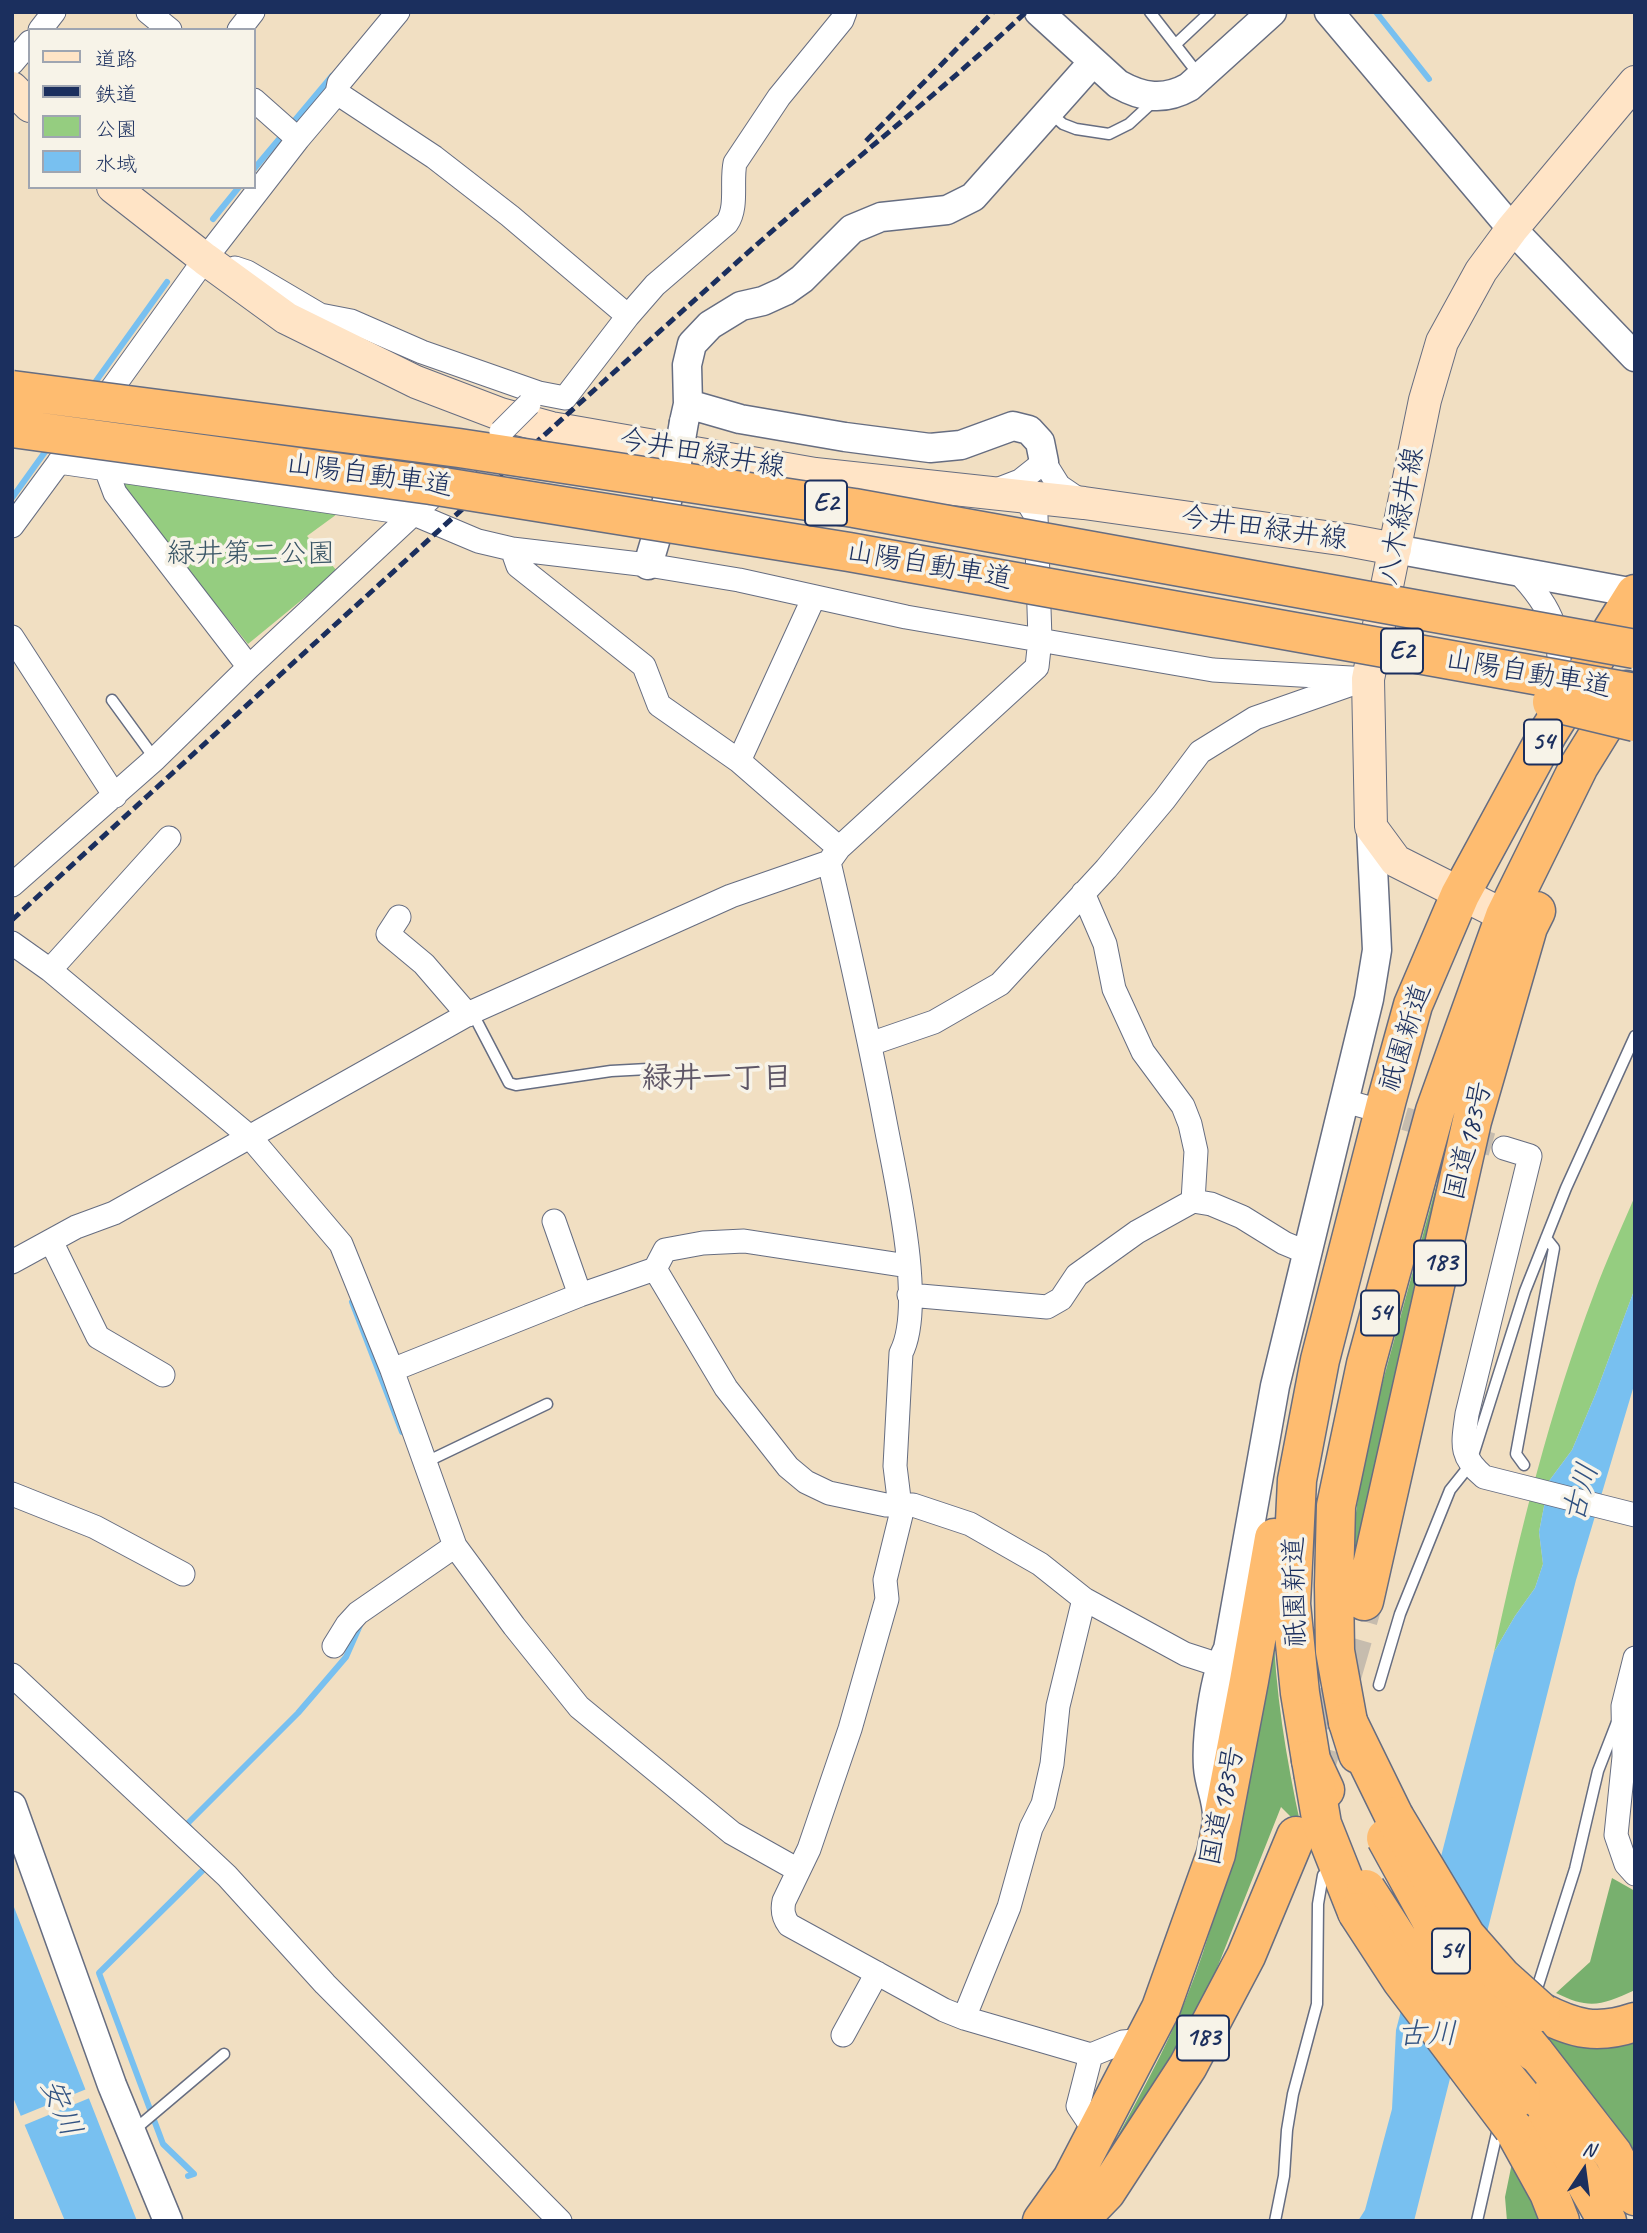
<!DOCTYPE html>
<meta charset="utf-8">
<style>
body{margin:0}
#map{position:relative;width:1647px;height:2233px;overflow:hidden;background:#f1dfc2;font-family:Caveat,"Klee One",sans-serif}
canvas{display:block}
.frame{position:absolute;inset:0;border:14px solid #1b2f5e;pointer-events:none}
.legend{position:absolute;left:28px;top:28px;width:228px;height:161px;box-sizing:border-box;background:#f7f3e8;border:2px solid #9fa5b1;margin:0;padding:9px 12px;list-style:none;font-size:21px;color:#1b2f5e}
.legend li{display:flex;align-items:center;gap:14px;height:35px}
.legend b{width:35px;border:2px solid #9fa5b1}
.north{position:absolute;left:1549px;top:2135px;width:70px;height:70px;-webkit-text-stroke:5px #f7f3e8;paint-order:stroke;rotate:13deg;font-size:19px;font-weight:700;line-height:28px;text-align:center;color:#1b2f5e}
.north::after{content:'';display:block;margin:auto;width:24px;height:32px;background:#1b2f5e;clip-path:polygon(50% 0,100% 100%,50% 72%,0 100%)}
</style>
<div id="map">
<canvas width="1647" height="2233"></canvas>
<div class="frame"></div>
<ul class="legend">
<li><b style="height:9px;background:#ffe4c6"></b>道路</li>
<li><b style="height:9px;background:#1b2f5e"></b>鉄道</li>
<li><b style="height:19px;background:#95cd80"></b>公園</li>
<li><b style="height:19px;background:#78c0f0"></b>水域</li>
</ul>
<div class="north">N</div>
</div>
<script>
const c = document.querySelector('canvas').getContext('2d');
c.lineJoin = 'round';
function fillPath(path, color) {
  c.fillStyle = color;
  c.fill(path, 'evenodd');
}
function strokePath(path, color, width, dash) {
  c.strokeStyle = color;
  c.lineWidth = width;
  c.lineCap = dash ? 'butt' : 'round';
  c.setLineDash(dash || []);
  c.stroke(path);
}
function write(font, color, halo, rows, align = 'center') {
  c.font = font + ' Caveat,"Klee One",sans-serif';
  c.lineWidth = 7;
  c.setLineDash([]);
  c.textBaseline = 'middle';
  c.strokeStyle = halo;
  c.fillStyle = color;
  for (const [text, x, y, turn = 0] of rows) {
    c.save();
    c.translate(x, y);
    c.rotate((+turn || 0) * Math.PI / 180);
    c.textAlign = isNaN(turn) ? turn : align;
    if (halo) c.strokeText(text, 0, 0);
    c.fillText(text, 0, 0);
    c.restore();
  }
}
fillPath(new Path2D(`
 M122,475L344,509L307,536L337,571L248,644L126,493Z
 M1635,1196V1288L1596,1393L1572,1450L1549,1481L1539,1532L1543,1564L1535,1588L1515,1616L1494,1652C1520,1531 1550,1410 1594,1294C1606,1261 1621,1229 1635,1196Z`), '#95cd80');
fillPath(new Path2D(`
 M1466,1077L1350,1586C1352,1530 1360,1476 1372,1421Z
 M1273,1619C1275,1692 1286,1757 1301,1827L1281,1807L1204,2001L1154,2095L1107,2156C1135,2104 1164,2053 1186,1999C1235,1878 1250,1746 1273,1619Z
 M1612,1878L1635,1891V1990C1602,2005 1590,2010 1556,1993L1590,1962Z
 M1553,2030L1635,2033V2159L1610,2117L1543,2039Z
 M1513,2158L1545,2221H1507L1505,2197Z`), '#78b06e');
fillPath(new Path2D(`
 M1635,1288V1382L1576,1580L1414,2221H1358L1365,2210L1392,2109L1396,2030L1494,1652L1515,1616L1535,1588L1543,1564L1539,1532L1549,1481L1572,1450L1596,1393Z
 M12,1902L137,2221H65L12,2095Z`), '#78c0f0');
fillPath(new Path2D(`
 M89,2088L92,2097L22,2126L18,2117Z`), '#f1dfc2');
strokePath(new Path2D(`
 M1376,12L1429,79
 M254,169L332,76
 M213,219L239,187
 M91,388L167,282
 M12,498L50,445
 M352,1302L402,1432
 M192,1831L187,1824L298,1713L346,1657L361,1623
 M188,2176L194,2174L163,2144L99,1973L206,1867`), '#78c0f0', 6);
strokePath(new Path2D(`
 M1372,1109L1504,1148`), '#c6bcae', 23, [23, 11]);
strokePath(new Path2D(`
 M1311,1784L1364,1601`), '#c6bcae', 38, [38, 19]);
const service = new Path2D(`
 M1150,12L1199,75
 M1176,44L1210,12
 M1049,112L1063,124L1076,129L1109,134L1129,124L1155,100
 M112,700L155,759
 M472,1012L509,1083L516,1085L611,1071L648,1069
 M424,1463L547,1404
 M1524,1465L1516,1454L1554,1248L1546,1238
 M1379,1685L1400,1614L1450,1490L1470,1465L1525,1291L1566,1188L1635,1036
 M1534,1998L1575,1869L1598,1771L1617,1722
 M133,2131L224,2054
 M1275,2221L1284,2176L1287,2130L1293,2094L1317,2004L1318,1904L1323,1875
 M1477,2221L1499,2124`);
const minor = new Path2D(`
 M148,12L170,30
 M40,30L54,12
 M239,30L253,12
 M12,63L30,42
 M337,93L434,157L510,216L628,316
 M254,100L298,139
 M235,268L247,272L320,315L351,321L422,352L539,393L565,398L628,316L655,285L727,223C738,207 731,182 735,163L779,97L842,20L845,12
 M98,408L205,259L298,139L337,93L339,83L398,12
 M59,462L414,514L478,541L512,549L648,565L739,580L906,617L1213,670L1368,679
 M106,469L115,493L249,667
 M994,491L1020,481L1044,462L1059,486L1081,501
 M12,526L68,450
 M512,549L518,566L644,666L659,705L739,761L839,848
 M1517,571C1554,609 1563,635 1558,689
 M12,637L115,796
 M739,761L814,597
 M829,862C850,952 870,1042 887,1132C897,1184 925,1307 901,1353L895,1466L901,1515L885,1580L887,1599L850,1729L809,1849L784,1901C782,1910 783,1917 789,1925L944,2010L964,2018L1091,2055L1123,2042L1145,2040
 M12,885L155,759L249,667L485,447
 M1083,893L1105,944L1114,989L1143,1052L1183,1106L1190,1124L1196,1151L1193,1201
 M399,917L388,934L424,964L468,1015
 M12,943L50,970L250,1137L341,1244L392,1370L455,1546L514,1626L579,1707L732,1833L798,1870
 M50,970L169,838
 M870,1044L934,1022L1000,984L1106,869L1164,800L1200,752L1255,718L1355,683
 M1345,1101L1366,1107
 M1504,1148L1530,1156L1467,1414C1463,1444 1459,1456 1484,1477L1635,1515
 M554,1221L580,1295
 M51,1241L98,1337L163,1375
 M12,1262L76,1227L114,1213L472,1012L731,896L829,862L839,848L1037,667L1040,639L1036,516L1024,496
 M908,1266L744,1241L703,1243L665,1250L655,1269L726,1388L788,1467L806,1482L829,1493L886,1505H913L970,1524L1040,1564L1084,1599L1185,1654L1219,1665
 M909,1295L1047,1307L1061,1299L1077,1275L1137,1232L1193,1201L1211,1204L1242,1217L1284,1243L1308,1253
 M392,1370L580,1295L655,1269
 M12,1494L95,1527L183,1574
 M334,1646L347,1625L358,1613L455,1546
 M1635,1658L1623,1706L1624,1757L1616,1835L1626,1864L1635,1874
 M12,1675L227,1876L325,1984L560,2221
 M964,2018L1009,1907L1031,1828L1043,1804L1052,1764L1058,1706L1084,1599
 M843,2035L877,1973
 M1091,2055L1078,2106L1096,2133`);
const tertiary = new Path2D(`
 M1039,12L1118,84C1143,98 1164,101 1189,87L1272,12
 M1329,12L1512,229L1635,357
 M688,404L740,419L845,437L930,448L961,445L1013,426L1029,430L1040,442L1044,462
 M684,422L688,404L687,365L692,344L710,325L741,306L763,301L785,291L802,279L852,229L881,217L947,210L973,197L1093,62
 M1395,549L1635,593
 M648,565L675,474
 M12,1806L112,2085L168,2221
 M1217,1816C1217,1799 1209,1784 1208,1767C1206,1737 1214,1675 1228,1649L1275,1386L1369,999L1377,950L1371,827`);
const secondary = new Path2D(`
 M12,88L30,106
 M113,187L205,259L286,318L416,382L500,414L551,428L815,474L1084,503L1347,540L1395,549
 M1527,927L1396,861L1371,827L1368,679L1425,400L1442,342L1481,271L1512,229L1635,82`);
const trunk = new Path2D(`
 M1364,1601L1472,1121L1528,927L1536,911
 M1358,1754L1348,1722L1335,1651L1334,1585L1336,1506L1366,1364L1435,1111L1505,916L1579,766L1626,690
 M1325,1790L1311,1760L1300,1693L1291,1604L1297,1480L1320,1360L1387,1099L1413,1005L1460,895L1548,733L1635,594
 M1534,2052L1613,2154L1635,2196
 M1521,2096L1581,2175L1607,2221
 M1042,2221L1072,2179L1161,2008L1216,1854L1249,1681L1274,1538
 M1078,2221L1106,2192L1188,2066L1246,1956L1296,1836`);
const motorway = new Path2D(`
 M1348,1722L1394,1816
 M1311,1760L1322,1824L1357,1912
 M1541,2012C1574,2029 1597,2035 1635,2022
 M1513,2128L1549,2193L1560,2221`);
strokePath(service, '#666d81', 13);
strokePath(minor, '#666d81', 25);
strokePath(tertiary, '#666d81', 31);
strokePath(secondary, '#666d81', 34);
strokePath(trunk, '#666d81', 41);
strokePath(motorway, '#666d81', 41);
strokePath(service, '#fff', 10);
strokePath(minor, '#fff', 23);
strokePath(tertiary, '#fff', 28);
strokePath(secondary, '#ffe4c6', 32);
strokePath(trunk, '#febc70', 38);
strokePath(motorway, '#febc70', 38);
strokePath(new Path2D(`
 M866,141L993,12
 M12,920C261,692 510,464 762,240C849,163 941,92 1026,12`), '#1b2f5e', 5, [10, 5]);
const minorBridge = new Path2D(`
 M501,432L529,404`);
const tertiaryBridge = new Path2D(`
 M675,474L684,422`);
const trunkBridge = new Path2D(`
 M1386,1838L1442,1940L1534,2052
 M1366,1889L1416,1967L1521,2096`);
const motorwayBridge = new Path2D(`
 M12,390L459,448L854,508L1635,649
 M12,428L431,485L849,552L1635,693
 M1552,702L1635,722
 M1394,1816L1466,1936L1502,1977L1541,2012
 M1357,1912L1402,1981L1513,2128`);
strokePath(minorBridge, '#666d81', 25, []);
strokePath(tertiaryBridge, '#666d81', 31, []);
strokePath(trunkBridge, '#666d81', 41, []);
strokePath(motorwayBridge, '#666d81', 41, []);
strokePath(minorBridge, '#fff', 23);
strokePath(tertiaryBridge, '#fff', 28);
strokePath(trunkBridge, '#febc70', 38);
strokePath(motorwayBridge, '#febc70', 38);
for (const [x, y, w] of [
 [826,503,42],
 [1402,651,42],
 [1543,742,38],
 [1440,1263,52],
 [1380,1313,38],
 [1451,1951,38],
 [1203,2038,52]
]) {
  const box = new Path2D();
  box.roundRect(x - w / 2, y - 22.5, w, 45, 5);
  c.fillStyle = '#f7f3e8';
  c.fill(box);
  strokePath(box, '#1b2f5e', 2);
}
write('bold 26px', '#1b2f5e', null, [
 ["E2",826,503],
 ["E2",1402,651],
 ["54",1543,742],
 ["183",1440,1263],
 ["54",1380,1313],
 ["54",1451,1951],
 ["183",1203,2038]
]);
write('28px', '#1b2f5e', '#f7f3e8', [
 ["今井田緑井線",702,454,10],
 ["山陽自動車道",369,476,8],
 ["八木緑井線",1402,516,-79],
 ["今井田緑井線",1264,529,8],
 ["山陽自動車道",929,566,10],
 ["山陽自動車道",1528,674,10],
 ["祇園新道",1406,1038,-72],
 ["国道183号",1469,1141,-76],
 ["祇園新道",1296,1592,-91],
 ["国道183号",1223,1806,-78]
]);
write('28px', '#3a5666', '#f7f3e8', [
 ["緑井第二公園",251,555]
]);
write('bold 30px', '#5e5666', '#f7f3e8', [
 ["緑井一丁目",717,1079]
]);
write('italic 30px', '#325382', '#f7f3e8', [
 ["古川",1582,1493,-74],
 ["古川",1427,2035],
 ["安川",60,2108,67]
]);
</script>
